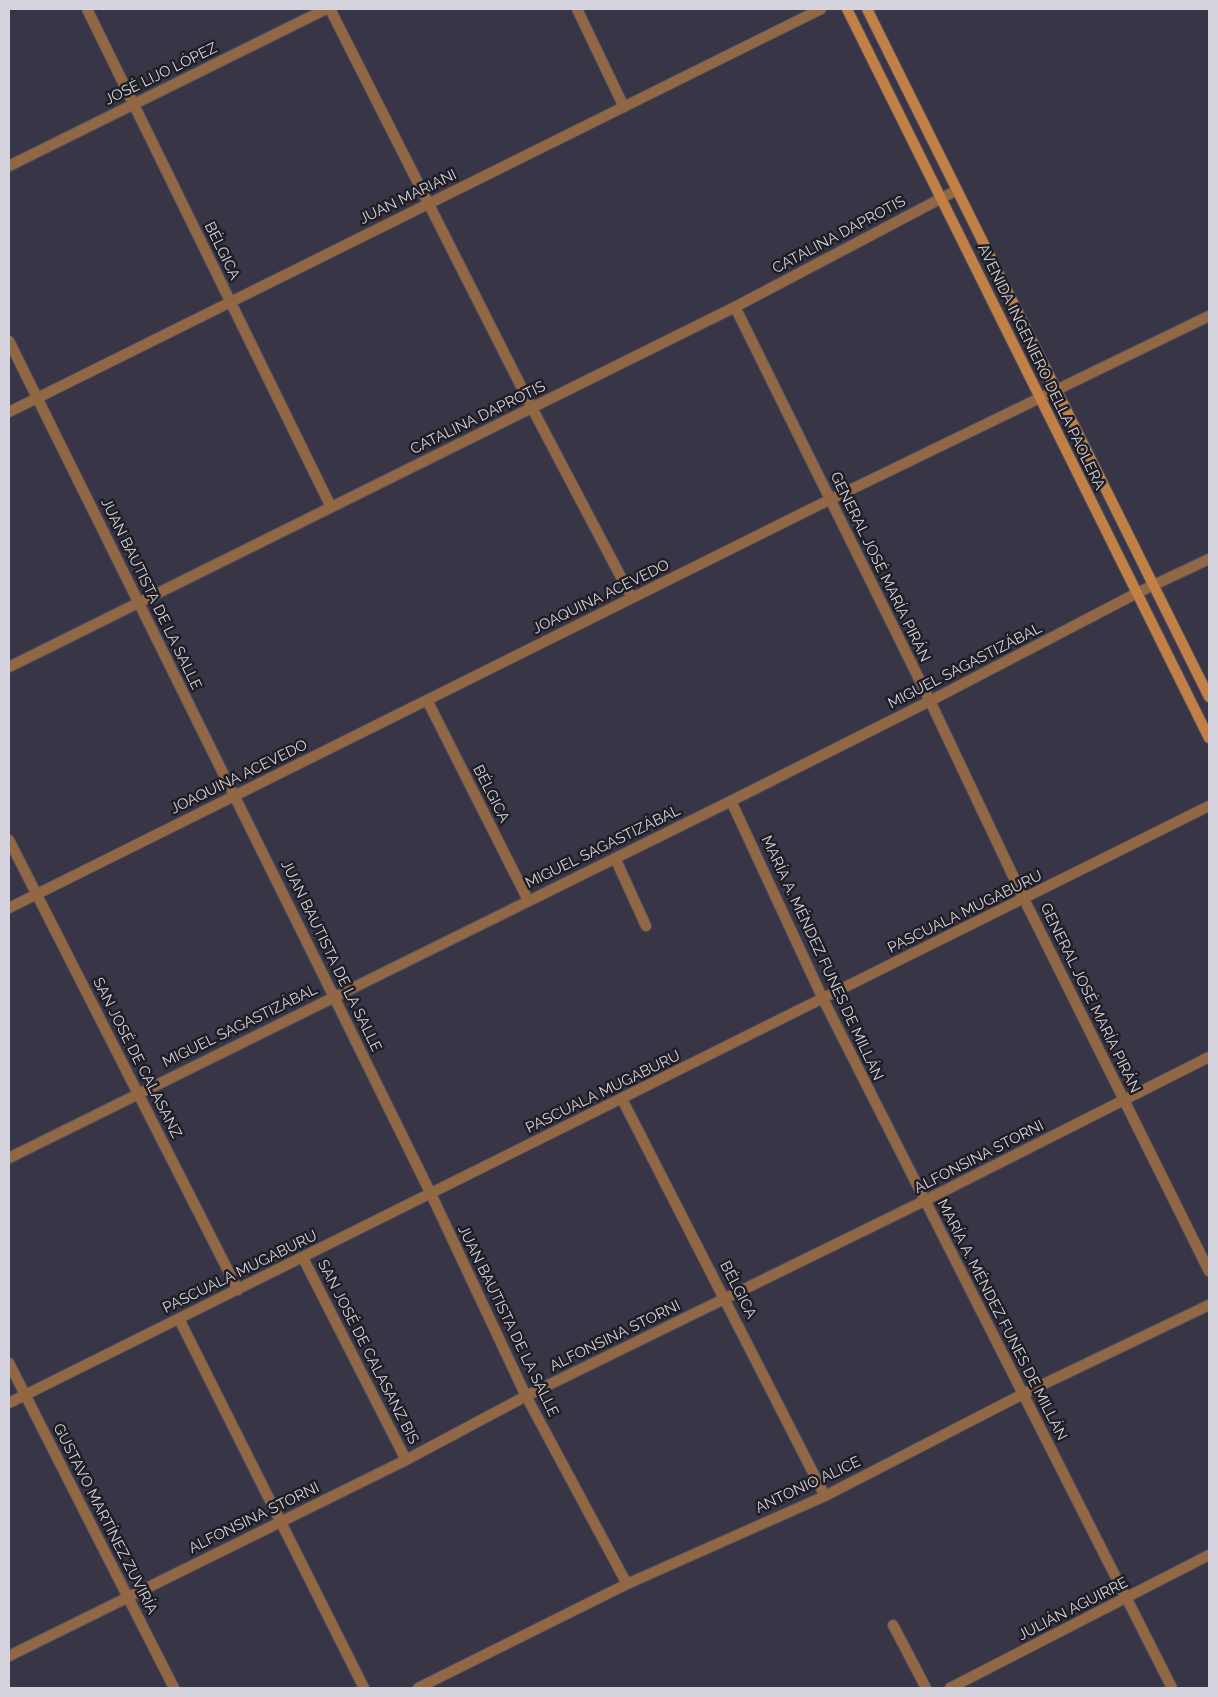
<!DOCTYPE html>
<meta charset="utf-8">
<style>
body{margin:0}
#map{position:relative;width:1218px;height:1697px;overflow:hidden;background:#383546;font-family:Raleway,sans-serif}
canvas{display:block}
.frame{position:absolute;inset:0;border:10px solid #d5d3de;pointer-events:none}
</style>
<div id="map">
<canvas width="1218" height="1697"></canvas>
<div class="frame"></div>
</div>
<script>
const c = document.querySelector('canvas').getContext('2d');
c.lineJoin = 'round';
function strokePath(path, color, width, dash) {
  c.strokeStyle = color;
  c.lineWidth = width;
  c.lineCap = dash ? 'butt' : 'round';
  c.setLineDash(dash || []);
  c.stroke(path);
}
function write(font, color, halo, rows, align = 'center') {
  c.font = font + ' Raleway,sans-serif';
  c.lineWidth = 5;
  c.setLineDash([]);
  c.textBaseline = 'middle';
  c.strokeStyle = halo;
  c.fillStyle = color;
  for (const [text, x, y, turn = 0] of rows) {
    c.save();
    c.translate(x, y);
    c.rotate((+turn || 0) * Math.PI / 180);
    c.textAlign = isNaN(turn) ? turn : align;
    if (halo) c.strokeText(text, 0, 0);
    c.fillText(text, 0, 0);
    c.restore();
  }
}
const street = new Path2D(`
 M87,9L331,507
 M330,9L532,408L632,598
 M577,9L624,107
 M9,166L326,9
 M735,307L930,701L1024,899L1209,1271
 M9,341L334,997L431,1194L526,1396L627,1584
 M9,412L821,9
 M9,667L735,307L957,190
 M427,700L528,900
 M731,801L823,999L1172,1688
 M9,840L238,1290
 M615,858L646,926
 M9,908L823,503L1209,316
 M622,1099L825,1496
 M9,1158L731,801L930,701L1137,593L1209,559
 M303,1258L406,1460
 M179,1319L364,1688
 M9,1363L174,1688
 M9,1403L1209,806
 M893,1625L926,1688
 M9,1656L406,1460L526,1396L924,1201L1209,1057
 M418,1688L627,1584L825,1496L1023,1394L1209,1305
 M950,1688L1209,1555`);
const secondary = new Path2D(`
 M847,9L1209,738
 M867,9L1209,697`);
strokePath(street, '#545161', 12);
strokePath(secondary, '#545161', 12);
strokePath(street, '#916744', 10);
strokePath(secondary, '#c28045', 10);
write('15px', '#d5d3de', '#1f1e25', [
 ["JOSÉ LIJO LÓPEZ",161,74,-26],
 ["JUAN MARIANI",408,197,-26],
 ["CATALINA DAPROTIS",839,235,-28],
 ["BÉLGICA",222,251,64],
 ["AVENIDA INGENIERO DELLA PAOLERA",1041,367,64],
 ["CATALINA DAPROTIS",478,418,-26],
 ["GENERAL JOSÉ MARÍA PIRÁN",880,567,64],
 ["JUAN BAUTISTA DE LA SALLE",151,594,64],
 ["JOAQUINA ACEVEDO",601,597,-26],
 ["MIGUEL SAGASTIZÁBAL",965,666,-27],
 ["JOAQUINA ACEVEDO",239,777,-26],
 ["BÉLGICA",491,794,63],
 ["MIGUEL SAGASTIZÁBAL",603,847,-26],
 ["PASCUALA MUGABURU",965,912,-26],
 ["JUAN BAUTISTA DE LA SALLE",331,956,64],
 ["MARÍA A. MÉNDEZ FUNES DE MILLÁN",822,958,65],
 ["GENERAL JOSÉ MARÍA PIRÁN",1090,998,64],
 ["MIGUEL SAGASTIZÁBAL",240,1026,-26],
 ["SAN JOSÉ DE CALASANZ",137,1058,63],
 ["PASCUALA MUGABURU",603,1092,-26],
 ["ALFONSINA STORNI",979,1157,-27],
 ["PASCUALA MUGABURU",240,1272,-26],
 ["BÉLGICA",738,1290,63],
 ["MARÍA A. MÉNDEZ FUNES DE MILLÁN",1002,1320,63],
 ["JUAN BAUTISTA DE LA SALLE",508,1321,64],
 ["ALFONSINA STORNI",615,1336,-26],
 ["SAN JOSÉ DE CALASANZ BIS",368,1352,63],
 ["ANTONIO ALICE",808,1485,-25],
 ["ALFONSINA STORNI",254,1518,-26],
 ["GUSTAVO MARTÍNEZ ZUVIRÍA",105,1519,63],
 ["JULIÁN AGUIRRE",1073,1609,-27]
]);
</script>
